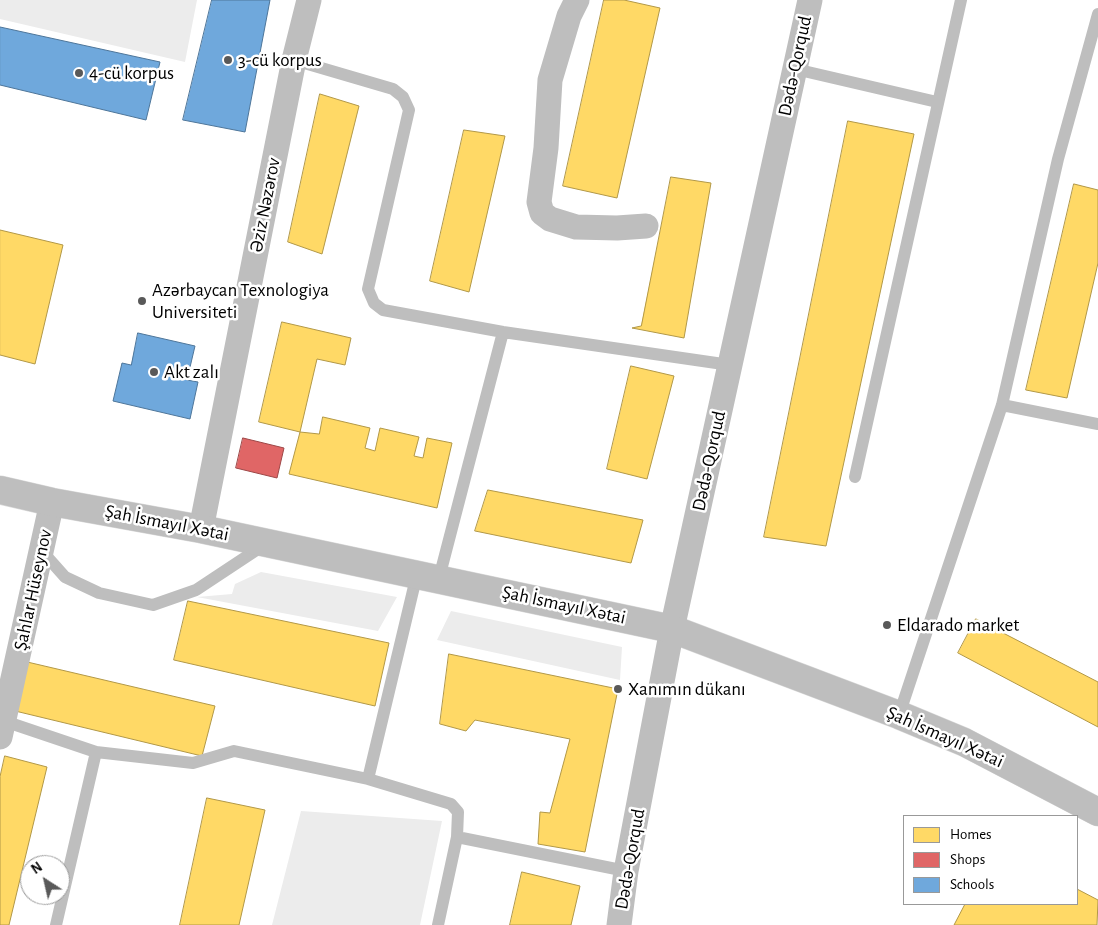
<!DOCTYPE html>
<meta charset="utf-8">
<style>
body{margin:0}
#map{position:relative;width:1098px;height:925px;overflow:hidden;background:#fff;font-family:"Alegreya Sans",sans-serif}
canvas{display:block}
.legend{position:absolute;left:903px;top:815px;width:175px;height:90px;box-sizing:border-box;background:#fff;border:1px solid #999;margin:0;padding:6px 9px;list-style:none;font-size:15px;color:#000}
.legend li{display:flex;align-items:center;gap:10px;height:25px}
.legend b{width:25px;border:1px solid #999}
.north{position:absolute;left:20px;top:855px;width:50px;height:50px;box-sizing:border-box;background:#fff;border:1px solid #999;border-radius:50%;rotate:325deg;font-size:14px;font-weight:700;line-height:20px;text-align:center;color:#000}
.north::after{content:'';display:block;margin:auto;width:18px;height:22px;background:#595959;clip-path:polygon(50% 0,100% 100%,50% 72%,0 100%)}
</style>
<div id="map">
<canvas width="1098" height="925"></canvas>
<ul class="legend">
<li><b style="height:14px;background:#ffd966"></b>Homes</li>
<li><b style="height:14px;background:#e06666"></b>Shops</li>
<li><b style="height:14px;background:#6fa8dc"></b>Schools</li>
</ul>
<div class="north">N</div>
</div>
<script>
const c = document.querySelector('canvas').getContext('2d');
c.lineJoin = 'round';
function fillPath(path, color) {
  c.fillStyle = color;
  c.fill(path, 'evenodd');
}
function strokePath(path, color, width, dash) {
  c.strokeStyle = color;
  c.lineWidth = width;
  c.lineCap = dash ? 'butt' : 'round';
  c.setLineDash(dash || []);
  c.stroke(path);
}
function write(font, color, halo, rows, align = 'center') {
  c.font = font + ' "Alegreya Sans",sans-serif';
  c.lineWidth = 5;
  c.setLineDash([]);
  c.textBaseline = 'middle';
  c.strokeStyle = halo;
  c.fillStyle = color;
  for (const [text, x, y, turn = 0] of rows) {
    c.save();
    c.translate(x, y);
    c.rotate((+turn || 0) * Math.PI / 180);
    c.textAlign = isNaN(turn) ? turn : align;
    if (halo) c.strokeText(text, 0, 0);
    c.fillText(text, 0, 0);
    c.restore();
  }
}
fillPath(new Path2D(`
 M0,0H197L185,62L0,19Z
 M261,572L397,597L378,631L197,597L232,594L235,584Z
 M451,611L622,647L620,680L437,640Z
 M301,811L442,821L420,925H272Z`), '#ececec');
const homes = new Path2D(`
 M604,0H624L660,8L617,198L563,186Z
 M320,94L359,106L322,254L288,242Z
 M848,121L914,134L826,546L764,537Z
 M464,130L505,136L469,292L430,281Z
 M671,177L711,183L684,338L632,328L641,326Z
 M1074,184L1098,190V263L1067,398L1026,390Z
 M0,230L63,245L35,364L0,355Z
 M282,322L351,338L345,365L317,359L300,432L259,422Z
 M631,366L674,376L647,479L607,469Z
 M323,417L370,428L365,448L375,451L380,428L419,437L414,456L423,458L427,438L452,443L437,508L289,474L300,432L319,434Z
 M488,490L643,520L631,563L475,531Z
 M188,601L389,643L375,706L174,660Z
 M976,619L1098,682V727L958,653Z
 M449,654L618,689L585,852L538,844L540,812L550,813L570,739L475,720L466,731L440,724Z
 M23,661L215,706L202,756L11,710Z
 M5,756L47,767L9,925H0V777Z
 M207,798L265,810L239,925H180Z
 M522,872L580,886L571,925H510Z
 M1077,889L1098,900L1097,925H954L965,904H1077Z`);
fillPath(homes, '#ffd966');
strokePath(homes, '#b29847', 1);
const shops = new Path2D(`
 M243,438L284,448L277,478L236,468Z`);
fillPath(shops, '#e06666');
strokePath(shops, '#9d4747', 1);
const schools = new Path2D(`
 M212,0H270L245,132L183,120Z
 M0,27L160,62L146,120L0,85Z
 M138,333L195,346L187,380L198,382L190,419L113,401L122,363L131,365Z`);
fillPath(schools, '#6fa8dc');
strokePath(schools, '#4e769a', 1);
const primary = new Path2D(`
 M0,490L52,502L201,529L672,629L899,715L964,742L1098,812`);
strokePath(primary, '#dbdbdb', 29);
strokePath(new Path2D(`
 M294,60L393,89L403,97L409,110L368,289L374,303L383,310L503,332L730,365
 M795,69L937,102
 M1002,405L1098,424
 M855,477L961,0
 M41,550L65,577L99,593L153,605L196,590L264,545
 M439,578L503,332
 M899,715L1002,405L1058,159L1098,14
 M4,721L96,752L56,925
 M96,752L193,763L234,751L368,779L451,804L458,812L457,837L438,925
 M368,779L417,574
 M457,837L626,871`), '#bebebe', 12);
strokePath(new Path2D(`
 M577,0L569,16L550,80L546,148L539,202L542,213L550,219L576,227L617,228L646,226
 M201,529L294,60L309,0
 M0,737L52,502
 M619,925L626,871L672,629L810,0`), '#bebebe', 25);
strokePath(primary, '#bebebe', 28);
for (const [x, y, r, color] of [
 [228,60,5,"#595959"],
 [79,73,5,"#595959"],
 [142,301,5,"#595959"],
 [154,372,5,"#595959"],
 [887,625,5,"#595959"],
 [618,689,5,"#595959"]
]) {
  const dot = new Path2D();
  dot.arc(x, y, r, 0, 2 * Math.PI);
  c.fillStyle = color;
  c.fill(dot);
  strokePath(dot, '#fff', 2);
}
write('19px', '#000', '#fff', [
 ["3-cü korpus",238,60],
 ["4-cü korpus",89,73],
 ["Azərbaycan Texnologiya",152,290],
 ["Universiteti",152,312],
 ["Akt zalı",164,372],
 ["Eldarado market",897,625],
 ["Xanımın dükanı",628,689]
], 'left');
write('19px', '#000', '#fff', [
 ["Dədə-Qorqud",795,66,-78],
 ["Əziz Nəzərov",265,205,-79],
 ["Dədə-Qorqud",709,461,-78],
 ["Şah İsmayıl Xətai",167,523,11],
 ["Şahlar Hüseynov",33,590,-78],
 ["Şah İsmayıl Xətai",564,605,12],
 ["Şah İsmayıl Xətai",945,737,24],
 ["Dədə-Qorqud",630,859,-80]
]);
</script>
